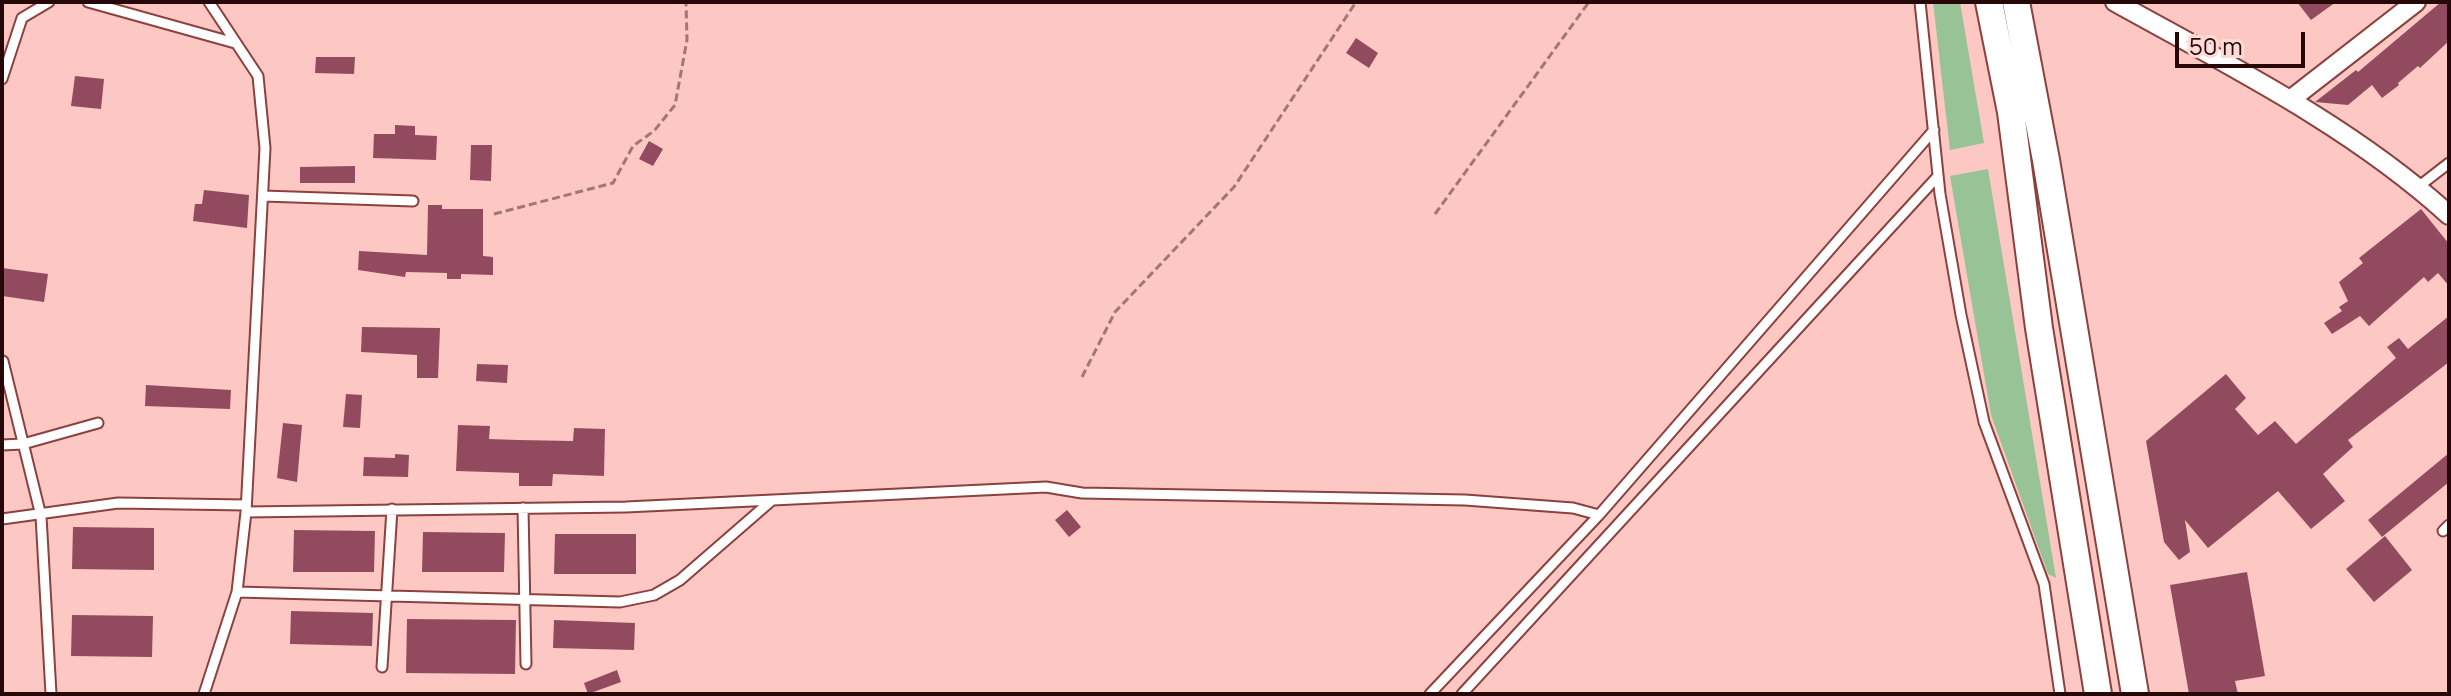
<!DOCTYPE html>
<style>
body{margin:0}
#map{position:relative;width:2451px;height:696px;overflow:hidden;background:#fdc8c3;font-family:Manrope,sans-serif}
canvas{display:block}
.frame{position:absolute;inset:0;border:4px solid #260808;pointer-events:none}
.scale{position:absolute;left:2175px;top:32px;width:130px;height:36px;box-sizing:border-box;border:4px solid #260808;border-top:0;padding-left:10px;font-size:24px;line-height:28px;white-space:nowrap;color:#260808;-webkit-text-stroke:6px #fedad6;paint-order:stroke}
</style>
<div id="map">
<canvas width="2451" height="696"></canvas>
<div class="frame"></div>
<div class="scale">50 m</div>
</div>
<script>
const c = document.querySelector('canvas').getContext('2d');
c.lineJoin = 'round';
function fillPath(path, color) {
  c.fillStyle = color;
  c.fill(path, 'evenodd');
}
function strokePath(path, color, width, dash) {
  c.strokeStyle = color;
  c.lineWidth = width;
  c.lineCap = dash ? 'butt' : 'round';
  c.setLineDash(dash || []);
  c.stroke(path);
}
fillPath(new Path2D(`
 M1933,2H1960L1984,143L1950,150Z
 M1988,169L2056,578L2048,574L1991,415L1950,176Z`), '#97c397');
fillPath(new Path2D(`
 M2297,2H2336L2311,20Z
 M2441,2H2449V41L2420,68L2418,66L2398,83L2399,85L2382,98L2372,85L2348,105L2315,102L2356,70L2358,72Z
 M1356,38L1378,53L1369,68L1346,53Z
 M316,57H355L354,74L315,73Z
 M75,76L104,79L101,109L71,106Z
 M395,125L415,126V135L437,136L436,160L373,158L374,134H395Z
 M649,141L663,149L653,166L639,159Z
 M471,145H492L491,181L470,180Z
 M355,166V183H300V167Z
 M204,190L249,195L247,228L193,221L195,204H202Z
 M428,205H442V209H483V256L493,257V275L461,274V279H447V273L406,272L405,277L358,270L359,251L427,255Z
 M2421,209L2449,244V286L2438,273L2428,282L2424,277L2369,326L2360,316L2332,334L2324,323L2342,311L2339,307L2348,301L2339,282L2363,263L2359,258Z
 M2,268L48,274L44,302L2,296Z
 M2449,316V362L2348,440L2353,447L2323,474L2345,501L2311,529L2278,491L2208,548L2185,520L2190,552L2179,560L2164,542L2146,441L2226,374L2246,398L2235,409L2258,435L2275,421L2296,444L2396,358L2387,347L2399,338L2408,349Z
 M362,327L440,328L438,378H417V355L361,352Z
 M477,364L508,365L507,383L476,381Z
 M146,385L231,390L230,409L145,406Z
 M346,394L362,395L360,428L343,427Z
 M283,423L302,425L297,482L277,478Z
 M458,425L490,426L489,439L518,440L573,441L574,428L605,429L604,476L553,474L552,486H519V473L456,471Z
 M2449,453V482L2382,537L2368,520Z
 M395,454L409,455L408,477L363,476L364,457L395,458Z
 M1067,510L1081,527L1069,537L1055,520Z
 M73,527L154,528V570L72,569Z
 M294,530L375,531L374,572H293Z
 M423,532L505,533L504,572H422Z
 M555,534H636V574H554Z
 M2385,536L2412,570L2374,602L2346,569Z
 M2247,572L2265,676L2235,681L2238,694H2189L2170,585Z
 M291,611L373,613L372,646L290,644Z
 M72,615L153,616L152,657L71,656Z
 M407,619L516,620L515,674L406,673Z
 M554,620L635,623L634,650L553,648Z
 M617,670L621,682L588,694L584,683Z`), '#924b5e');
const service = new Path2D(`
 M88,2L235,43
 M1920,2L1940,194L1961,315L1984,422L2044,584L2060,694
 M2,79L22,18L49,2
 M2418,187L2449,163
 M263,196L413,201
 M3,361L41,516L51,694
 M2,445L23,444L98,423
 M523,508L526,664
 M246,512L626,507L1046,487L1082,493L1465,500L1573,508L1599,515
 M2,519L118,503L246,505
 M2443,531L2449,525
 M237,592L620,602L654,595L680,580L771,501
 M382,667L392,509
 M204,694L237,592L246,512L265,148L258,76L209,2
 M1430,694L1599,515L1934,130
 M1462,694L1938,176`);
const minor = new Path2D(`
 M2115,2C2230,66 2351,126 2449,215
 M2290,100L2416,2`);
const secondary = new Path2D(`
 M1989,2L2011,112L2039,328L2098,694
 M2016,2L2046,160L2135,694`);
strokePath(service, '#8b413d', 13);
strokePath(minor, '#8b413d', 22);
strokePath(secondary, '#8b413d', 30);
strokePath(new Path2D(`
 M494,214L613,183L633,146L654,131L675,105L687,40L686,2
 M1435,214L1589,2
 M1082,377L1115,312L1234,187L1356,2`), '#a17673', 3, [8, 4]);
strokePath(service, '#fff', 9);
strokePath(minor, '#fff', 18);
strokePath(secondary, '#fff', 26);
</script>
